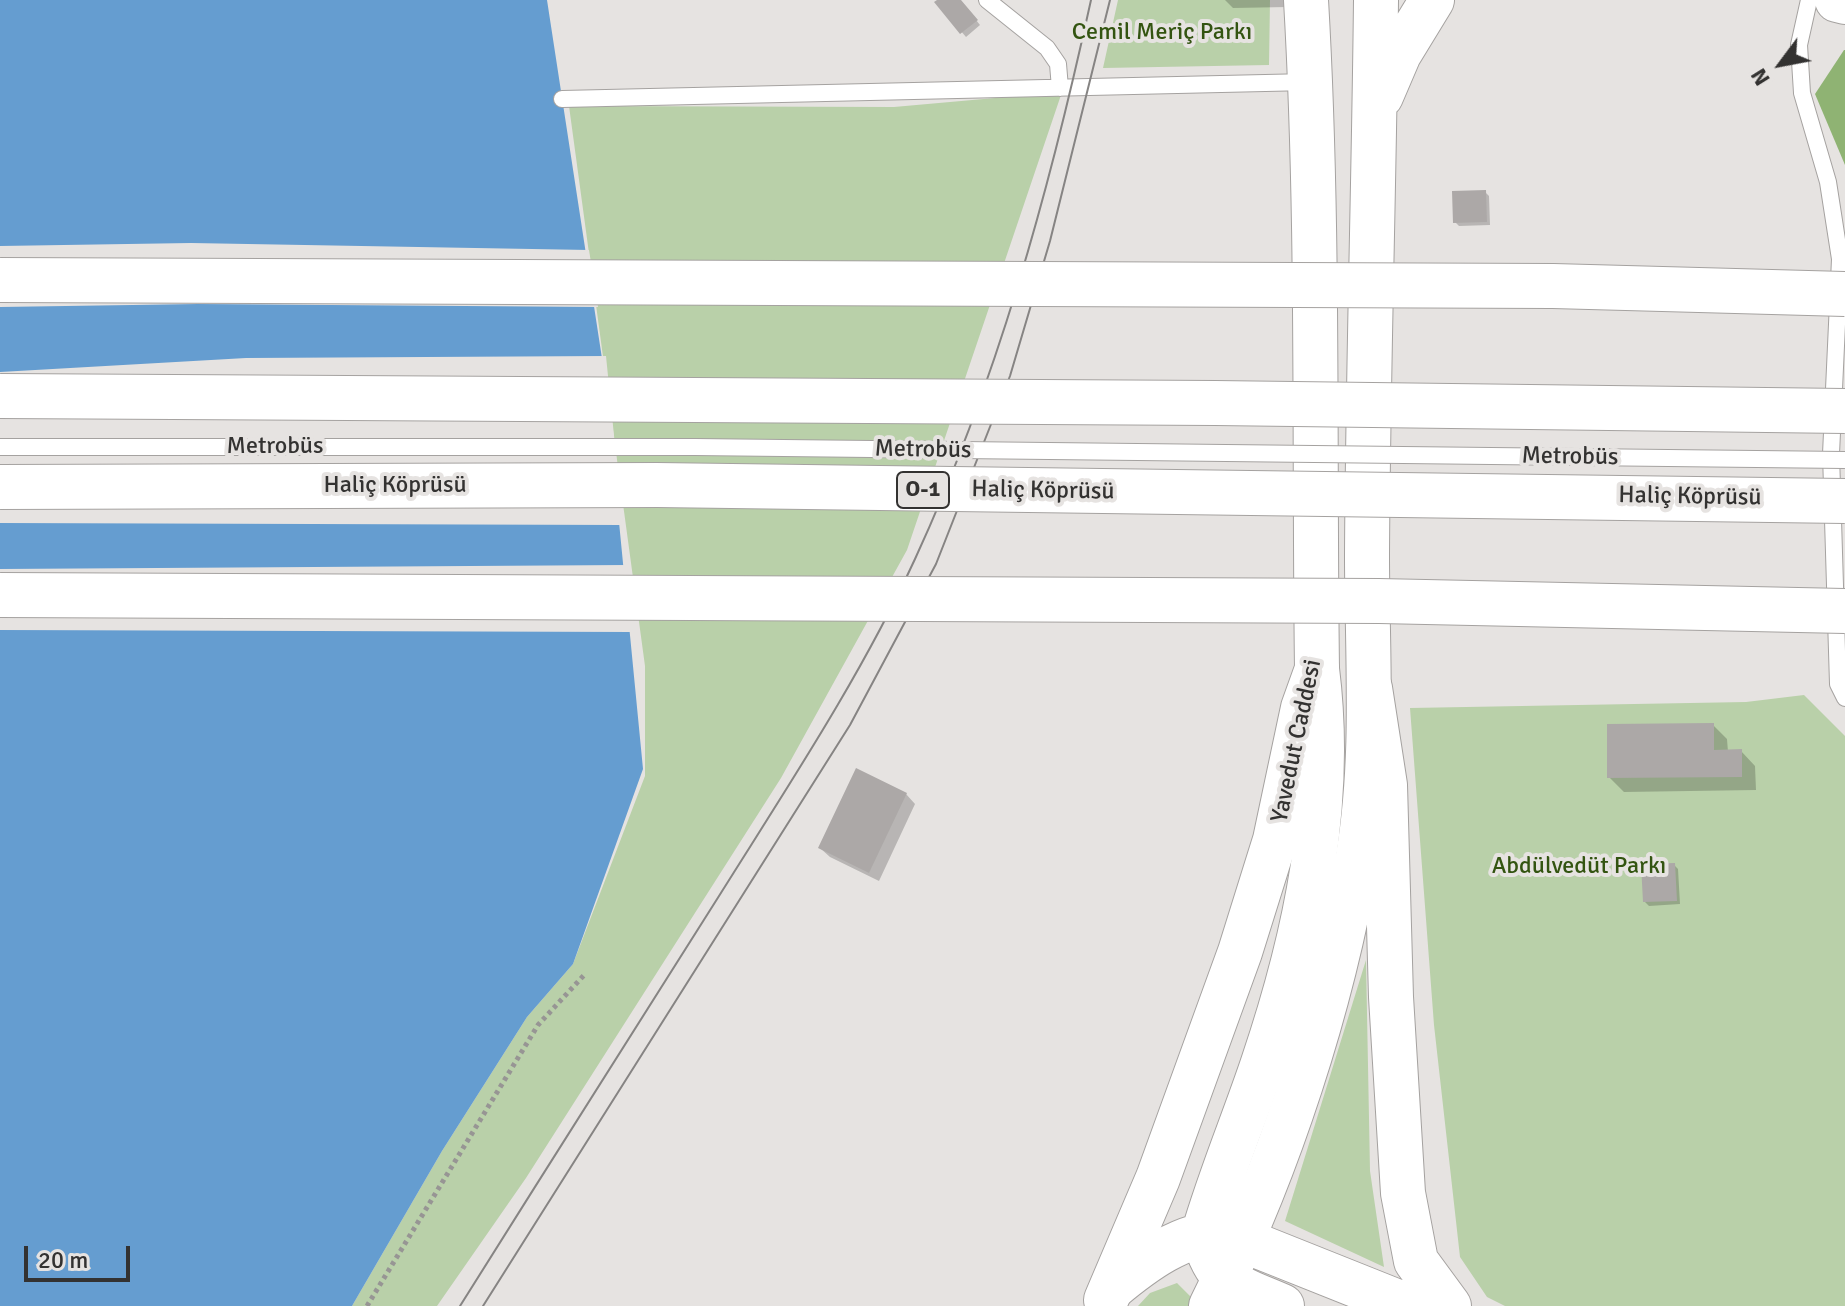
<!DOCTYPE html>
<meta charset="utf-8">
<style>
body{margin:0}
#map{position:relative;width:1845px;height:1306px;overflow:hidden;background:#e6e3e1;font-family:Signika,sans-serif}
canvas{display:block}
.north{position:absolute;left:1741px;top:24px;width:80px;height:80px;-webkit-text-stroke:6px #e6e3e1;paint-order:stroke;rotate:238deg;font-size:22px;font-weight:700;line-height:32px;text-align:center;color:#333231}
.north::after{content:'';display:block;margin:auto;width:28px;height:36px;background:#333231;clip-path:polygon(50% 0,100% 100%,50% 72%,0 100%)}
.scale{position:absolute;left:24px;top:1246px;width:106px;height:36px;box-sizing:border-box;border:4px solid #333231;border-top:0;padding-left:10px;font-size:24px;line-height:28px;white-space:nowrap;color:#333231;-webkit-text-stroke:6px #e6e3e1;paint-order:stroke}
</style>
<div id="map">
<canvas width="1845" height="1306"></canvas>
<div class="north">N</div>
<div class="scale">20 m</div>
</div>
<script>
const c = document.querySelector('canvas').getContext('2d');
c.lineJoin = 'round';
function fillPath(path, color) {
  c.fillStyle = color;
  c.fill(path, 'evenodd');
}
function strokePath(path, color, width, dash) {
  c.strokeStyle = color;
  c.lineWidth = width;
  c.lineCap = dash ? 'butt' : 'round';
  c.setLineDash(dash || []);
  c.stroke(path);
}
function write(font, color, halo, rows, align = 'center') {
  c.font = font + ' Signika,sans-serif';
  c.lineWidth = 8;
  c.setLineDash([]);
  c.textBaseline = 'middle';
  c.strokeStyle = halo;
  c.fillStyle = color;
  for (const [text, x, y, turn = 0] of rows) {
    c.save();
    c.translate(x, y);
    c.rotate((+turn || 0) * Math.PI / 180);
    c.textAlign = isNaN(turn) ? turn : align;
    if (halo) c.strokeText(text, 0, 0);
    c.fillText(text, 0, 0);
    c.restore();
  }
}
fillPath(new Path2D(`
 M1118,0H1270L1269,65L1103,68Z
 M1062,92L907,550L781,778L526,1178L437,1306H352L442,1151L527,1017L573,964L645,776V666L569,106L894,107Z
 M1804,695L1845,736V1306H1505L1487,1297L1460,1257L1434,1025L1410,708L1746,702Z
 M1366,960L1370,1171L1384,1267L1285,1221Z
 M1177,1283L1192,1298L1188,1306H1138L1150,1293Z`), '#b9d0a9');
fillPath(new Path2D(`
 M1844,50H1845V165L1815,94Z`), '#8fb373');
fillPath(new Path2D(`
 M0,0H547L605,378L643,769L573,964L527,1017L442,1151L352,1306H0Z`), '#659dd0');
fillPath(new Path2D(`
 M191,243L589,250L598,307L198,304L0,307V246Z
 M606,356L623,525L0,523V372L246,358Z
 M627,565L633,632L0,630V569Z`), '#e6e3e1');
fillPath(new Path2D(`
 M940,0H960L980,25L966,37L937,3Z
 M1225,0H1288V7L1233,8Z
 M1485,192L1489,196L1490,225L1459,226L1455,222Z
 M1713,725L1727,739L1728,752L1741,751L1755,766L1756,790L1624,792L1609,777Z
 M906,794L915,804L879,881L830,857L820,848Z
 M1674,865L1678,869L1680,904L1649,906L1645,902Z`), '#0003');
fillPath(new Path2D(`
 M937,0H961L978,20L960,34L934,2Z
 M1486,190L1487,222L1453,223L1452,191Z
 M1714,723V750L1742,749V777L1607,778V724Z
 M856,768L907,793L869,873L818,848Z
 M1675,863L1677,901L1643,902L1641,864Z`), '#aca8a7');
const service = new Path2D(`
 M987,0L1047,48L1058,64L1060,88
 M1809,0L1799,45L1802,93L1828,182L1840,259L1831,454L1838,684L1845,698
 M562,99L1309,82`);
const primary = new Path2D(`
 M1837,0L1845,2
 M1381,96L1399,54L1432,0
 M1106,1300L1158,1178L1240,952L1275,840L1303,708L1317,669C1314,446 1319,223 1306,0
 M1211,1306C1279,1170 1332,1006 1358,856C1375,757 1367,655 1367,555C1368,370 1374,185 1376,0`);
const trunk = new Path2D(`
 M1370,688L1385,785L1391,997L1403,1193L1416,1261L1449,1306
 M1112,1288C1142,1263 1184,1231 1225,1233L1408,1306
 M1282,1306C1237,1286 1217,1287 1203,1235C1220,1176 1244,1120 1263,1063C1306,936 1334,802 1317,669`);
strokePath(service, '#a5a2a0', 18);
strokePath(primary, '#a5a2a0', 46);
strokePath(trunk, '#a5a2a0', 46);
strokePath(new Path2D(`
 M367,1306L538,1025L586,973`), '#979594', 5, [4, 4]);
strokePath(service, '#fff', 16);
strokePath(primary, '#fff', 44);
strokePath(trunk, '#fff', 44);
strokePath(new Path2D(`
 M460,1306C546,1169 633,1032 719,896C788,786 860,678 915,559C997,381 1049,192 1091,0
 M483,1306L850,725L936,564L1010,376L1050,241L1110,0`), '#868483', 2);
const serviceBridge = new Path2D(`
 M0,447H695L1845,460`);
const trunkBridge = new Path2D(`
 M0,280L1553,286L1845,294
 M0,396L1215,403L1845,411
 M0,487L657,485L1845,501
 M0,595L1379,601L1845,611`);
strokePath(serviceBridge, '#a5a2a0', 18, []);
strokePath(trunkBridge, '#a5a2a0', 46, []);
strokePath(serviceBridge, '#fff', 16);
strokePath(trunkBridge, '#fff', 44);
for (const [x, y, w] of [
 [923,490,52]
]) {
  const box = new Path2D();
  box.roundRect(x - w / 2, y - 18, w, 36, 6);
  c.fillStyle = '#e6e3e1';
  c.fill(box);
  strokePath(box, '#333231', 2);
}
write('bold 22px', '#333231', null, [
 ["O-1",923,490]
]);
write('24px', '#335411', '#e6e3e1', [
 ["Cemil Meriç Parkı",1162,33],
 ["Abdülvedüt Parkı",1579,867]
]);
write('24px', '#333231', '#e6e3e1', [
 ["Metrobüs",275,447],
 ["Metrobüs",923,450,1],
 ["Metrobüs",1570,457,1],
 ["Haliç Köprüsü",395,486],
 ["Haliç Köprüsü",1043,491,1],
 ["Haliç Köprüsü",1690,497,1],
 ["Yavedut Caddesi",1297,741,-78]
]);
</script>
